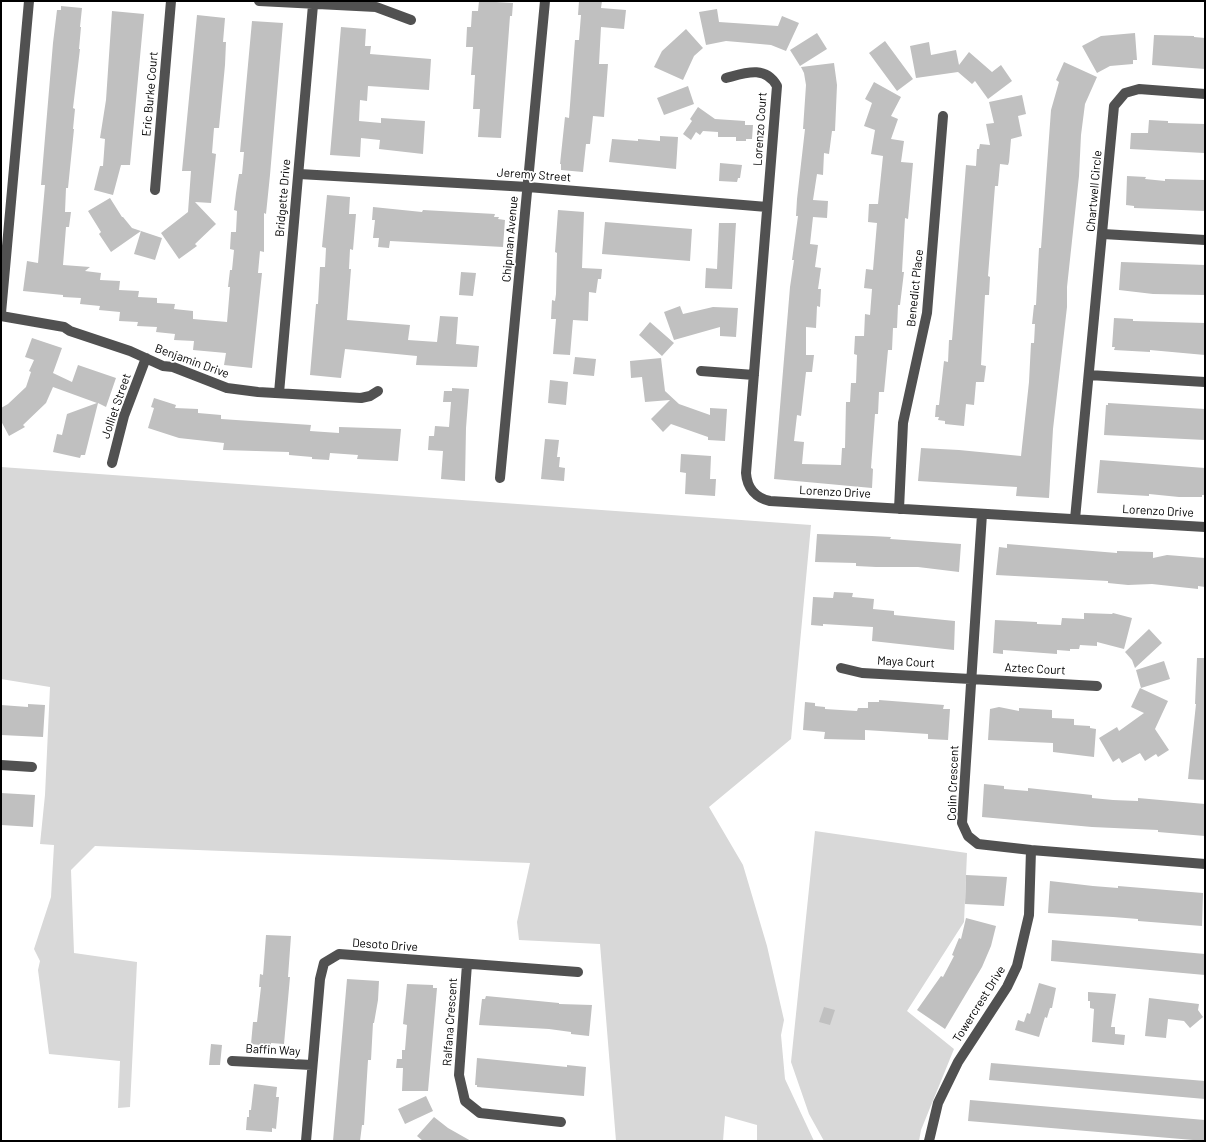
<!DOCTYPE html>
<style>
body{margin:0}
#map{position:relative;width:1206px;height:1142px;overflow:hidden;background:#fff;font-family:Barlow,sans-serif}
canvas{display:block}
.frame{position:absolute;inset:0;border:2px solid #000;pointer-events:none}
</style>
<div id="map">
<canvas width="1206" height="1142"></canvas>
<div class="frame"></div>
</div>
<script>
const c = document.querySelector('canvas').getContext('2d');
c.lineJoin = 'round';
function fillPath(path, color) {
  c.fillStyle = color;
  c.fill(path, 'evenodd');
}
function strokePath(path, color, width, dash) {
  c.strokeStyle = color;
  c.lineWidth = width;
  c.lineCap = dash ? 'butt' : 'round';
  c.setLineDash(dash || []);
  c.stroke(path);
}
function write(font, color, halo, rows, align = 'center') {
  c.font = font + ' Barlow,sans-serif';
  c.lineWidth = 3.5;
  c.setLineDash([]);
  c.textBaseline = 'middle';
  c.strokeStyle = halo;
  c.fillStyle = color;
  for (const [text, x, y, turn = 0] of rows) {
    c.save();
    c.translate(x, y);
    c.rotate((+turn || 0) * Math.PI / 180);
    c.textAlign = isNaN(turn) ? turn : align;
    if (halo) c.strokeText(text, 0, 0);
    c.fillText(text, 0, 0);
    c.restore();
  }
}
fillPath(new Path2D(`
 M1,467L811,525L791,739L709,807L743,865L767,946L784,1020L781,1035L785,1079L814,1141H757V1125L725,1116L723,1141H616L600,944L519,940L517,922L530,863L95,846L71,870L74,953L137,962L130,1107L118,1108L120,1061L49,1054L38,970L40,961L34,949L51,897L54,845L40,844L45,795L50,687L1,679Z
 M815,831L967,853L964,922L907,1011L954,1049L921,1130L919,1141H824L809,1114L791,1062Z`), '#d8d8d8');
fillPath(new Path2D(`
 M479,1L513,3L512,16H510L501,138L478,137L480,109H473L475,75H471L473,47H466L467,27H471L472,11H478Z
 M579,1H602L601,8L626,10L624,29L601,27L599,64H608L604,117L593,116L590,144H586L583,172L561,170V164H560L565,117L569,118L575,40H579L581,15H578Z
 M61,6L82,8L80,27H81L79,49H80L73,108L75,109L73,129H74L68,188H66L65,212H71L69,227H66L63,265L90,267L85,271L101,273L100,280L120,281L119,290L139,291L138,297L157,298V303L175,304L174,309L193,311V319L227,322L230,287H228L230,270H232L234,250L230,249L231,232H236L237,211L234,210L236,193L239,174H242L244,152H240L252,21L283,23L270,175L266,214L264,213V252L260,251L258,273H262L252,368L224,365L226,353L193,350L194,341L174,340L175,334L156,332L157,327L137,326L138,322L119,321L120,312L99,310L100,306L80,304L81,298L63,297V295L23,291L27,261L38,263L45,185H41L53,43L57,10H61Z
 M717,9L719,22L778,26L782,16L799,23L786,51L771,45L749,43L726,41L706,45L699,12Z
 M112,11L144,14L130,165H121L113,195L94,190L100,166H103L105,139L100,138L106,100Z
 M197,15L225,18L223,42H226L225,65L219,128H214L212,153L216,154L211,203L195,202L216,224L195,244L197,246L179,259L161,233L188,212L191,171H182Z
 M341,27L366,29L365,46H371L370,54L431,59L429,90L368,86L367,101L360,100L359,121L381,123V118L425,121L423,154L379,149L380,140L361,138L360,157L330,155Z
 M686,29L703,48L694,56L683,80L654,67L662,51Z
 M817,33L827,49L800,66L790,50Z
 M1135,33L1137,60H1133V64L1110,66L1097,73L1082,46L1101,36Z
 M1154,35L1194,36V37L1205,38V69L1152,65Z
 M885,41L913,79L897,91L869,53Z
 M929,42L931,55L956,50L959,65L969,52L992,72L1001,65L1012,81L988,99L975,81L972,84L958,72L916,78L910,46Z
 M1064,62L1097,77L1085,104L1081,135L1079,176L1067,287V307L1053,429L1049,498L1016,496L1017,487L918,481L921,448L959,450L1021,456L1029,382L1031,343H1034L1035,324H1032L1034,305H1036L1039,248H1041L1051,110L1059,82L1056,80Z
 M834,63L837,85L835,131H832L829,154L824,153L823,175L817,174L813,200L828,201L827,218L813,217L810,244L818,245L815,267L821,268L818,289H821L820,307L817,306L816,328L806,327V355H814L812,372H806L801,416L797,415L794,441L804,442L802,464L841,465L842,448H845L846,402H850L851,383H856L857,355L854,354L855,336H864L865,314L870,315L872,289L864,288L866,269L873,270L877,223L868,222L869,204H878L883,156L871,154L875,130L864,126L872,103L865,99L874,82L901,97L891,116L898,119L891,139L904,141L901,162L913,163L908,219L905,218L902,272H904L900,305H898L897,328H893L892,350H888L884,392H879L878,414H875L871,468L873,469L872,488L774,479L790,287L794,260H792L798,216H796L797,199L805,129H803L806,85L804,73L801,67Z
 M688,86L694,104L664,115L657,98Z
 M1022,95L1026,114L1018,116L1022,136L1011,139L1009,162L1008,165L1000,164L998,186H995L988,276L990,277L989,295H985L981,365L986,366L984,382H976L974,405L966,404L964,426L945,424V421L938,420L939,417H935L936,405H939L944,361L948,362L949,340H952L966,165L976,166L977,149H979L980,144L990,145L986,124L994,123L989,102Z
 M698,107L715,119L745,121V125H753L752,139H746V141H736V137H718V132L703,131L700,135L696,132L691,140L683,134L692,121L690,119Z
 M1149,120L1168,121V123L1205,124L1204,153L1130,149L1131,133H1148Z
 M660,136L678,137L676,169L609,162L612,139L638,141V139L660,141Z
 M720,163L742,165L740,178H738L737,182L719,181Z
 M1127,176L1146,177L1145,179L1165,181V179L1205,180V211L1134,208V206L1126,205Z
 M327,195L350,197L349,214H356L353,250L350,249L349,269H351L347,320L410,325L408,340L437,342L440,316L458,317L456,344L479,346L477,367L416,365L417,356L345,349L341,378L310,375L316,304H318L320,267H325L326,248L322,247Z
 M110,198L122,217H123L132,228L162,238L155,260L134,254L141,231L111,252L99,234L101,232L88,211Z
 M373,207L422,212L423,210L495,214L494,217H499L498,219L505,220L503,247L390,241L389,248L378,247L379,238H373L375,220H372Z
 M558,210L584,212L582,268L602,269L601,279H598L596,293L589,292L588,321L573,320L570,355L553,354L556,319H551L552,300L555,301L556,294L557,253L555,252Z
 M605,222L692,229L690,261L602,254Z
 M719,223H736L732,289L705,288L706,268L717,269Z
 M1121,262L1205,265V295L1153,294L1119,290Z
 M461,272L476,273L473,296L459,295Z
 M680,306L683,314L713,307L738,308L736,337L720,336V327L674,340L664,312Z
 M1114,318L1133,319V321L1205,323V355L1150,350V352L1114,350L1115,347H1112Z
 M650,322L674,343L662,356L639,335Z
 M32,338L62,348L53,373L72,382L78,365L116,378L106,407L98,403L85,455H81L80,458L53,452L57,434L62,435L67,414L97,403L53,387L46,403L23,425L25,427L9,436L1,421V408L8,404L26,387L31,372L29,371L34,360L25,357Z
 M575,357L596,359L594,376L573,374Z
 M661,358L665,391L679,404L710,415V408L727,409L725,441L708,440V437L671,424L663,432L651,419L670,400L645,402L642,377L631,378L630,361Z
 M550,380L568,382L566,405L548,403Z
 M452,388L469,389L466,428L465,481L441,479L443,451L428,450L429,436H434L435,426L449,427L451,402H443L444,391H452Z
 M154,398L176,405L175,408L198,409V413L221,415V419L311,425L310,431L339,433V427L401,429L398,461L357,459L358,455L330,453L329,460L312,459V457L289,455V452L223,450L224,443L179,438L148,428L154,408L151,407Z
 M1108,403L1205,409V440L1104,435L1106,405H1108Z
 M545,439L559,440L557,457H560L559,467L565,468L564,481L541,479Z
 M681,454L711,456L710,479H716L715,496L685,494L686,473L680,472Z
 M1100,460L1205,468V495H1202V497H1179L1149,494V496L1097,493Z
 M817,534L872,536L891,537L890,539L961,544L959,572L918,567H876L856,566V563L815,562Z
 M1007,544L1117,553V551L1153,552V558L1167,555L1205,558V587L1198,586V589L1152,584L1128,585L1108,583V581L996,575L999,547L1007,548Z
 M834,592L853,593L852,597L874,599L873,609L894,611V615L955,621L954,650L872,641L873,627L823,624V626L811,625L813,597L833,598Z
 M1084,613L1112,614L1113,613L1132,618L1124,649L1097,642V646L1080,645L1079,649H1070V651L1057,650V654L1003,650V654L993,653L995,620L1037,622V624L1061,625L1062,618L1084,619Z
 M1149,629L1162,643L1135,668L1132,660L1125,652Z
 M1197,658H1205V780L1188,779L1196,704H1195Z
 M1164,661L1170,679L1141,688L1136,670Z
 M1140,688L1168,701L1155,729L1169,750L1158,757L1156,754L1145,761L1140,753L1122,763L1119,758L1113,762L1099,738L1117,727L1119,731L1144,713L1131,707Z
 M879,700L944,705L943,709H950L948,740L928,739V734L865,730V740L824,739L825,732L803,730L805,702L815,703V706L825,707V709L857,711L858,708H868V702H879Z
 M28,704L45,705L43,737L1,735V705L28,707Z
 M999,707L1019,711V708L1052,710V718L1074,719V725L1090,726V728L1096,729L1094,757L1053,752V743L988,740L990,709Z
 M984,784L1004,786V789L1028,791V788L1092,795V798L1113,800L1138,801V798L1205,804V836L1158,832V830L1092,827L982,817Z
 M1,793L35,795L33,827L1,825Z
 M966,875L1007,877L1004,906L965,904Z
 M1050,881L1093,886L1118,888V886L1203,893L1202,926L1138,921V919L1113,917L1048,913Z
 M966,918L996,926L991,946L982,967L945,1029L917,1010L941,976L943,977L954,956L952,955L959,938L961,939Z
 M266,935L291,936L288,977H290L284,1044L271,1043V1046L251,1044L253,1022H257L261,987H259L260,974L263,975Z
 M1052,940L1205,954V975L1051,961Z
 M347,979L379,981L378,1000L374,1023H373L371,1060H368L364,1125H362L360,1141H333Z
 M1039,983L1056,988L1052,1008H1050L1047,1018L1045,1017L1039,1037L1015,1030L1018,1020L1024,1022L1027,1013L1030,1014Z
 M407,984L433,985V988H437L428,1091H402L403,1068H396L397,1059H402V1050H405L407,1025L403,1024Z
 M1088,992L1116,994L1111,1027H1115V1034L1125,1035L1124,1045L1092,1042L1094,1009L1090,1008V1001H1088Z
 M486,996L559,1003V1004L592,1005L589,1036L571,1034V1032L549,1029L479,1025L482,999H485Z
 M1149,998L1199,1004L1198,1010L1203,1017L1190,1028L1184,1021L1168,1019L1166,1038L1145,1036Z
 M824,1007L835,1010L830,1025L819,1022Z
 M211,1044L222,1045L220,1065H209Z
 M477,1058L567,1067V1065L586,1067L584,1096L477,1087V1085H475Z
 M991,1063L1205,1081V1099L989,1080Z
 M254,1084L277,1087L276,1097H279L276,1129L272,1128V1132L246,1130L247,1117H249V1110H251Z
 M426,1096L433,1111L405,1124L398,1109Z
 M970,1100L1205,1120V1141L968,1121Z
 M434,1117L448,1128L471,1141H423L417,1136Z`), '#c0c0c0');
strokePath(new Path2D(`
 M259,1L376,7L411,20
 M726,78C745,73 765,65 777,86L746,473C747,488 756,498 770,501L1205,527
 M299,174L528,187L767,207
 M155,190L171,1
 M1103,234L1205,240
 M1,313L29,1
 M1,316L64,327L70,331L130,351L163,366L173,367L227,388L258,392L361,398L370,396L378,391
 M701,371L754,375
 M1089,375L1205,382
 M279,393L313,5
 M112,463L124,416L146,358
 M500,478L545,1
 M899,509L903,423L927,313L943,116
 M982,514L962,823L968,836L978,844L1031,850L1205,864
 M1075,519L1114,106L1125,93L1139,89L1205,94
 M841,668L862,673L1097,686
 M1,765L32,767
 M467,964L459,1075L465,1101L480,1113L561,1122
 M232,1061L312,1065
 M306,1141L320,979L324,963L339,954L578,972
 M929,1141L938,1103L958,1062L1007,987L1017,966L1029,915L1031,850`), '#515151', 10);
write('12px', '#000', '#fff', [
 ["Eric Burke Court",150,94,-85],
 ["Lorenzo Court",760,129,-86],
 ["Jeremy Street",534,175,4],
 ["Chartwell Circle",1094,191,-85],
 ["Bridgette Drive",283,198,-85],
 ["Chipman Avenue",510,239,-85],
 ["Benedict Place",915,288,-84],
 ["Benjamin Drive",192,361,20],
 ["Jolliet Street",116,406,-71],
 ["Lorenzo Drive",835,492,3],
 ["Lorenzo Drive",1158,511,3],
 ["Maya Court",906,662,3],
 ["Aztec Court",1035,669,3],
 ["Colin Crescent",953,783,-88],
 ["Desoto Drive",385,945,4],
 ["Towercrest Drive",979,1004,-58],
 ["Ralfana Crescent",450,1022,-86],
 ["Baffin Way",273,1050,3]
]);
</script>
